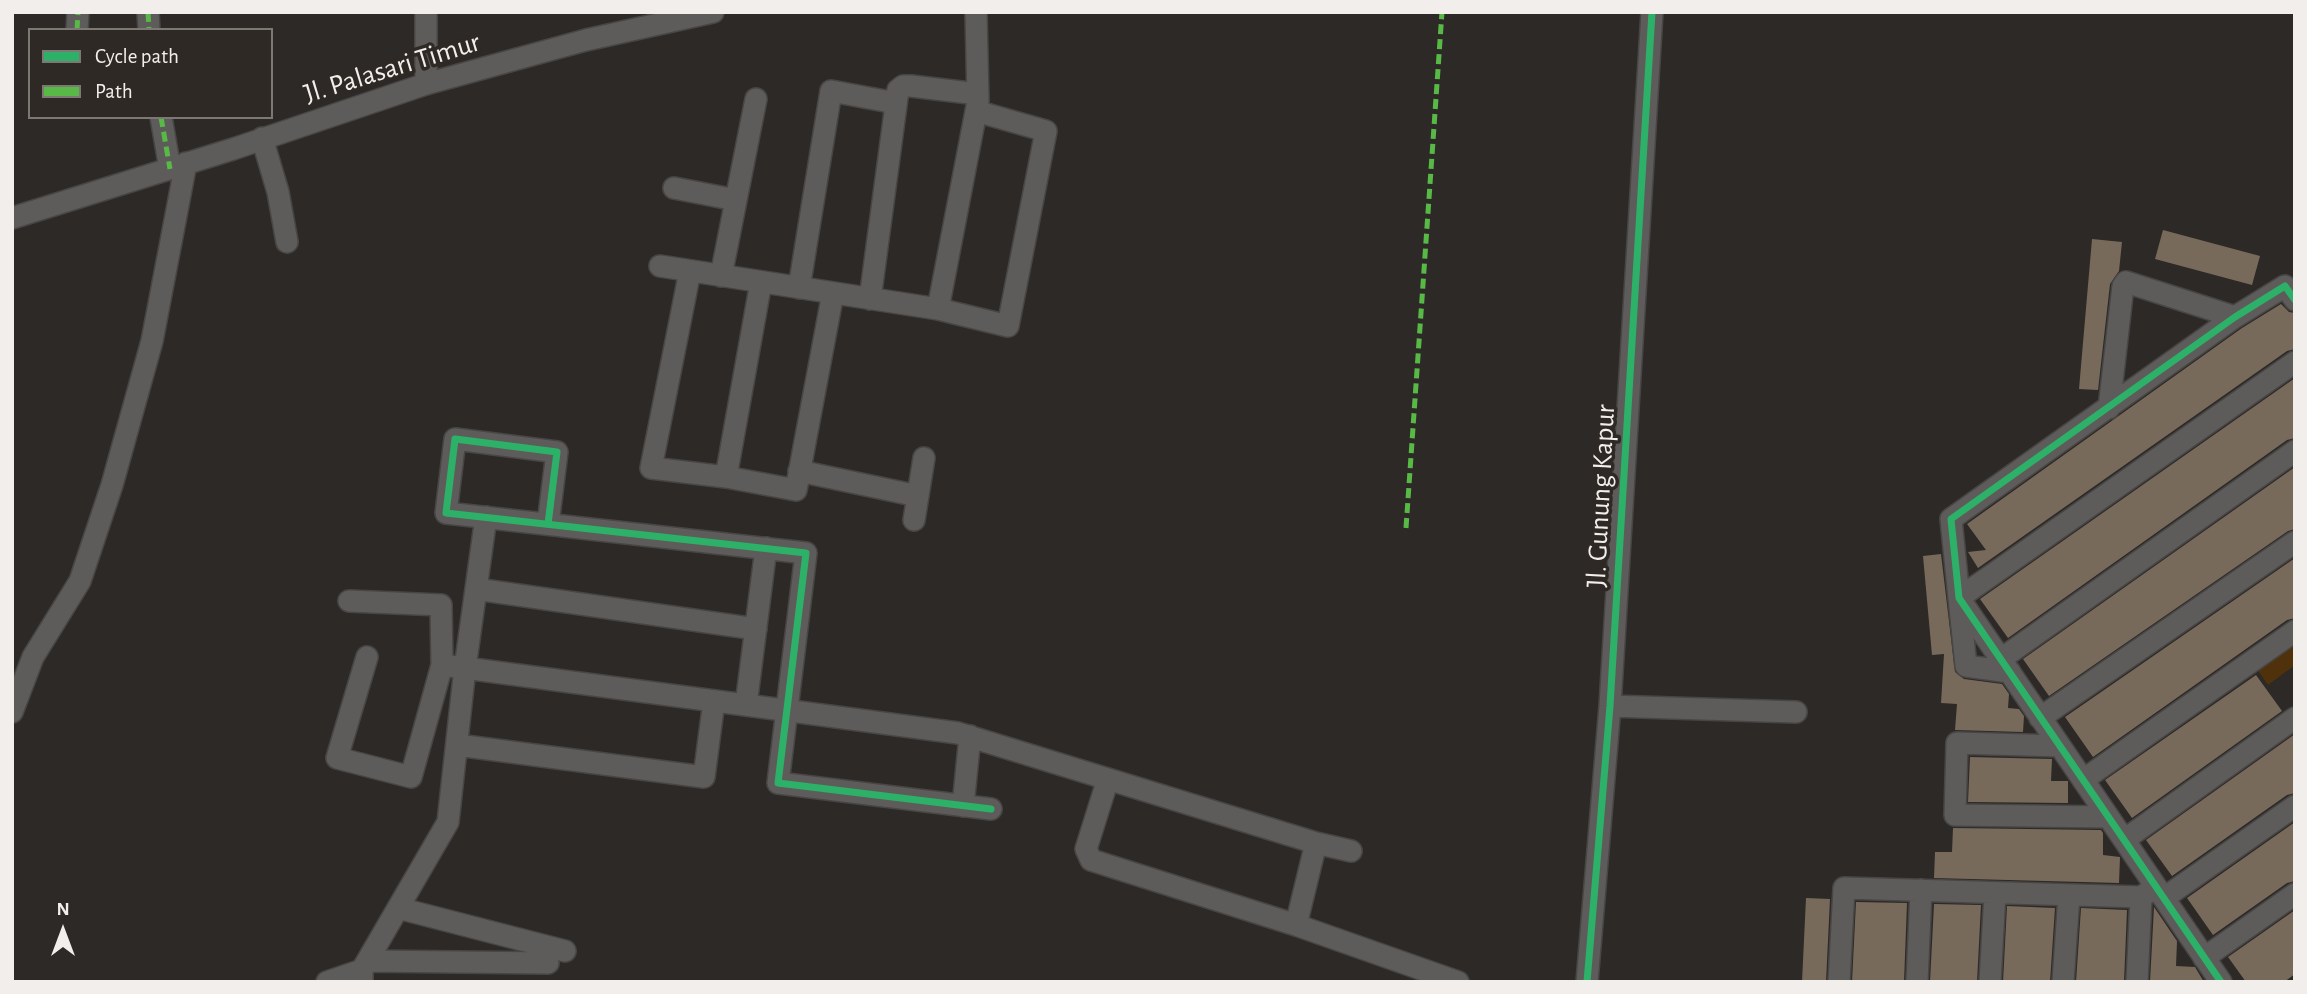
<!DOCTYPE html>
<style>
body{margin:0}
#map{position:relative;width:2307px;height:994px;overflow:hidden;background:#2c2927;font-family:"Alegreya Sans",sans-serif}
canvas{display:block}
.frame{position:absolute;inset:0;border:14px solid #f1eeeb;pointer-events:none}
.legend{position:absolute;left:28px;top:28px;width:245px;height:91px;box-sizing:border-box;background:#2e2925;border:2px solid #7c7874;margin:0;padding:9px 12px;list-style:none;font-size:21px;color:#f1eeeb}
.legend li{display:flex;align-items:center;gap:14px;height:35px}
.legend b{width:35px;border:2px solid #7c7874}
.north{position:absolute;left:28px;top:896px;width:70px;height:70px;-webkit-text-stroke:5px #2e2925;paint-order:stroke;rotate:0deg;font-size:19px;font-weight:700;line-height:28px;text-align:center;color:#f1eeeb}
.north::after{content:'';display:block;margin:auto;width:24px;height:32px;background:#f1eeeb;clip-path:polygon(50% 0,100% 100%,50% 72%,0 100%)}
</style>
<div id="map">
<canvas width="2307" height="994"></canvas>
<div class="frame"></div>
<ul class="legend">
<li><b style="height:9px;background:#2db169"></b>Cycle path</li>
<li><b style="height:9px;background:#58b947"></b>Path</li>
</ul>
<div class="north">N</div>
</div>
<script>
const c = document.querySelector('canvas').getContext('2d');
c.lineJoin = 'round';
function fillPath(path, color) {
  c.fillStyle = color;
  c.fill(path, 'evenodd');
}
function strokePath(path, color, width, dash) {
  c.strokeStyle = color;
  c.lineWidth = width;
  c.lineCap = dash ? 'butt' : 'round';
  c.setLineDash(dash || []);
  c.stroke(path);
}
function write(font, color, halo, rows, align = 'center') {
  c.font = font + ' "Alegreya Sans",sans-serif';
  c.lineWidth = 7;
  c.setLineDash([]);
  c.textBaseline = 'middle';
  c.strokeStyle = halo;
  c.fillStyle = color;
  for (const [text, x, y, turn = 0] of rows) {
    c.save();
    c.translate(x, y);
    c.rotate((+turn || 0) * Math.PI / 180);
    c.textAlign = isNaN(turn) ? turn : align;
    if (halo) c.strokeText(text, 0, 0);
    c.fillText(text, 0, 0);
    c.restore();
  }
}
fillPath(new Path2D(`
 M2290,644L2295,650V665L2268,685L2257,669Z`), '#4f310c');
fillPath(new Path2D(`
 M2163,230L2260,256L2252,285L2155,259Z
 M2092,239L2122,242L2119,271L2110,284L2098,390L2079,389Z
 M2281,304L2289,312L2295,313V349L2287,351L1978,568L1968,552L1986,550L1967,524L2242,328Z
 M2295,378V438L2287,440L2008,638L1980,599Z
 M2295,467V529L2288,531L2049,696L2023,659Z
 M1941,554L1955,672L1964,679L2002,684L2009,694L2008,708L2019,709L2024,716L2023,732L1955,730L1957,704L1941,703L1944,654L1932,655L1923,556Z
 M2295,558V618L2287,620L2093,757L2065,717Z
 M2256,675L2282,711L2132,818L2105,780Z
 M2295,734V793L2287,795L2172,876L2146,840Z
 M1970,757L2052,759L2051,781H2068V803L1968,802Z
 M2295,822V881L2287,883L2213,935L2187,898Z
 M1953,828L2101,830L2103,833V855L2120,857L2119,883L1934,878L1935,852H1952Z
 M1806,898L1830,899L1826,982H1802Z
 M1856,902L1907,903L1904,982H1852Z
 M1934,904L1981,905L1977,982H1930Z
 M2007,906L2055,908L2050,982H2003Z
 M2154,907L2177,941L2176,966L2195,967L2204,982H2150Z
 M2081,908L2127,910L2124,982H2076Z
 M2295,910V974L2284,982H2246L2228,957Z`), '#786a5b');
const minor = new Path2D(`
 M148,12L149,30
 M77,30L78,12
 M426,84V12
 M161,117L170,169
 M262,138L278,192L287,242
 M674,188L736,200
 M12,218L233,149L426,84L586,40L713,12
 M660,266L938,309L978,101L976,12
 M690,271L651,468L726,477L796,490L833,293
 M721,276L756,99
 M799,288L831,91L896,103
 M870,299L898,90L903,86H911L978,94
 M938,309L1008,326L1046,131L976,111
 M2109,408L2123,286L2126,282L2235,317
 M799,471L918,496
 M726,477L761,282
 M914,520L924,458
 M548,524L557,452L455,439L446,513C566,526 686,540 806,553L778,783L991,809
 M476,589L756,629
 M349,601L441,605L442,665L411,777L337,758L367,657
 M2001,659L2295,451
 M442,665L958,733L1316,843L1351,851
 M2010,672L1966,666L1959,598L2295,362
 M746,705L766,548
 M1610,706L1796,712
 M12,712L33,657L80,581L112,485L152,341L186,163
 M2040,718L2295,542
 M457,745L704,777L714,701
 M2060,746L1957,743L1955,815L2108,817
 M1108,779L1086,849L1091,860L1296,925L1458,982
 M2083,780L2295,631
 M963,806L970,736
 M2124,840L2295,718
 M2164,898L2295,806
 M398,908L565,951
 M1296,925L1316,843
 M2204,958L2295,894
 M368,961L548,963
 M327,982L362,970
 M362,982V970L448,822L465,668L486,517
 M1587,982L1610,706L1652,12
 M1839,982L1844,888L2141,897L2156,887
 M1917,982L1921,890
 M1990,982L1995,893
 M2063,982L2069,895
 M2137,982L2141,897
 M2221,982L1959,598L1951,519L2235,317L2285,286L2295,300`);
strokePath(minor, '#484645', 24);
strokePath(minor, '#5e5c5a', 21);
strokePath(new Path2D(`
 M148,12L149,30
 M77,30L78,12
 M161,117L170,169
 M1406,528L1442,12`), '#58b947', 5, [10, 5]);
strokePath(new Path2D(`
 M548,524L557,452L455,439L446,513C566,526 686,540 806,553L778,783L991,809
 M1587,982L1610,706L1652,12
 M2221,982L1959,598L1951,519L2235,317L2285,286L2295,300`), '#2db169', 7);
write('28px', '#f1eeeb', '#2e2925', [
 ["Jl. Palasari Timur",392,68,-17],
 ["Jl. Gunung Kapur",1601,496,-87]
]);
</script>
